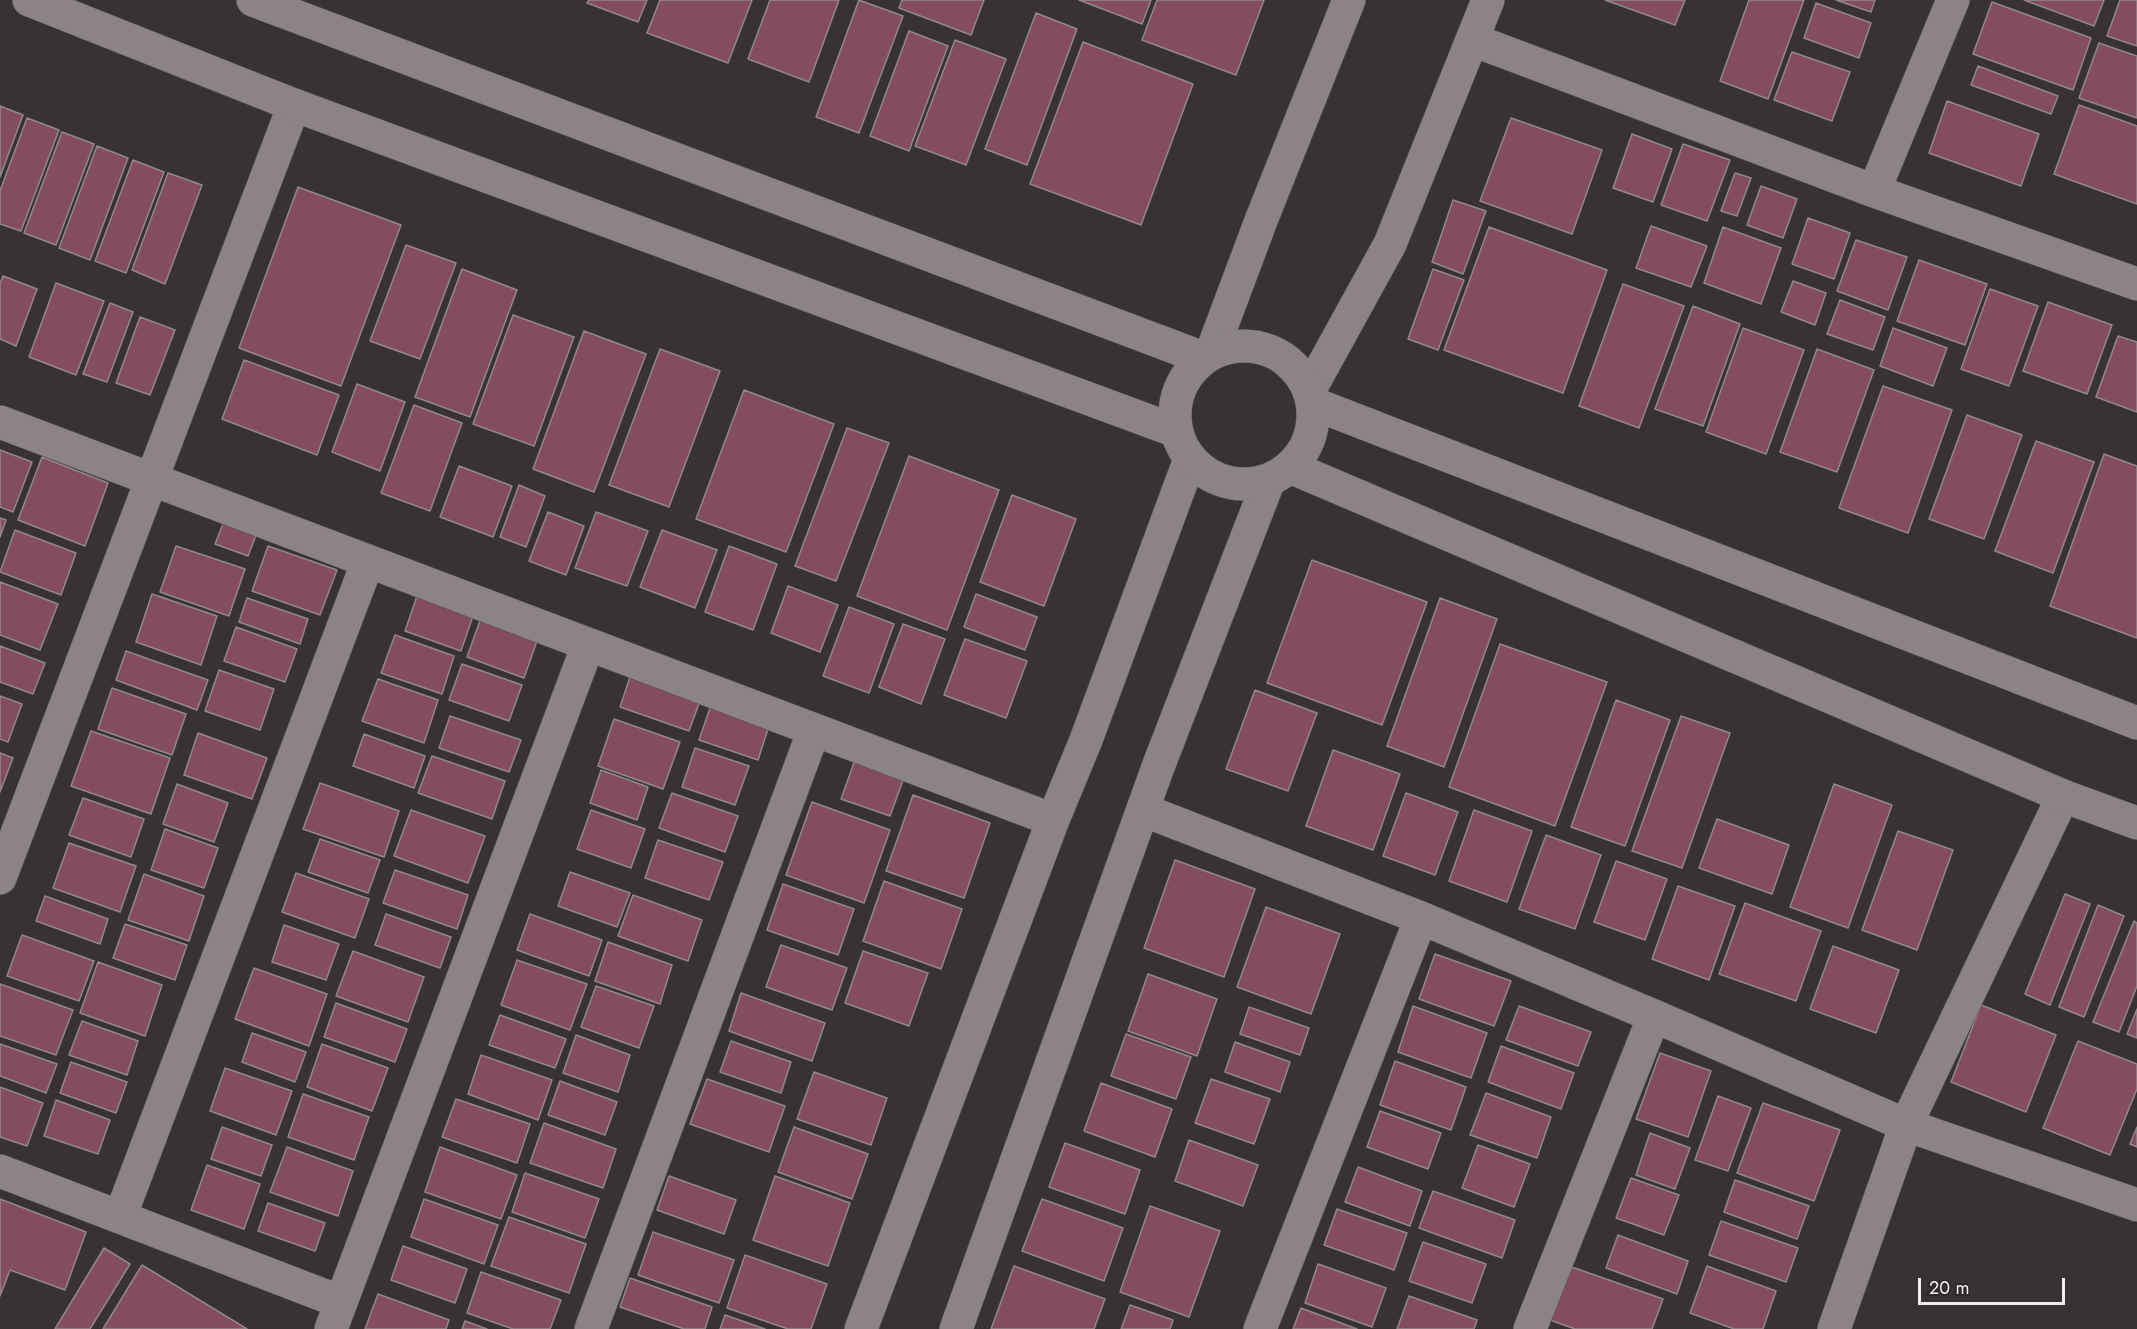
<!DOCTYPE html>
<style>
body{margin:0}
#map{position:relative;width:2137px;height:1329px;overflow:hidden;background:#393234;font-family:Jost,sans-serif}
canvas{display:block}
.scale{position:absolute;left:1918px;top:1278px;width:147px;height:27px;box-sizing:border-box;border:3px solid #f2eeef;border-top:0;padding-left:8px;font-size:18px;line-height:21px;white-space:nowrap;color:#f2eeef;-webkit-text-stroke:4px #2f282a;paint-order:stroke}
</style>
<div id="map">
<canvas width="2137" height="1329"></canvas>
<div class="scale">20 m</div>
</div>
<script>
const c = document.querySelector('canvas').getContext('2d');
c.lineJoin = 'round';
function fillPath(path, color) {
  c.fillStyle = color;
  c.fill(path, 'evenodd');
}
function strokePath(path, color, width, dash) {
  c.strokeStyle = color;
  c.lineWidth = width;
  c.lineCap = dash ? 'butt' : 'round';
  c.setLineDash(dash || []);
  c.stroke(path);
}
const building = new Path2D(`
 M589,0H647L638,22L587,3Z
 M660,0H752L728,63L647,33Z
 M770,0H839L809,82L748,59Z
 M859,0L903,16L859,133L816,117Z
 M902,0H984L971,35L899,8Z
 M1079,0H1151L1142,24Z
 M1157,0H1264L1236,75L1142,40Z
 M1605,0H1685L1675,25Z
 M1749,0H1804L1768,99L1720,81Z
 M1836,0H1875L1871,12Z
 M2024,0H2104L2094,26Z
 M2120,0H2137V46L2107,36Z
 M1992,2L2091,38L2073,90L1973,54Z
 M1816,3L1871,23L1859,58L1804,38Z
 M1036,13L1077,29L1027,165L985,149Z
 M909,31L948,46L909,151L870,136Z
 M955,40L1006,59L966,165L915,146Z
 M1083,42L1193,84L1141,225L1030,184Z
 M2099,43L2137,56V118L2079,98Z
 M1792,52L1850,72L1832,121L1774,100Z
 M1978,66L2058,96L2051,114L1971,85Z
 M1947,101L2039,134L2021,186L1929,153Z
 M2079,105L2137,126V204L2054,174Z
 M0,106L23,115L0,177Z
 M27,118L59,130L21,231L0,224V191Z
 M1511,118L1602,150L1572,234L1480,201Z
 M62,132L94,144L56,245L24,233Z
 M1632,134L1672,149L1653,202L1613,188Z
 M1683,144L1730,160L1707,221L1661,205Z
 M97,146L128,158L90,260L59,248Z
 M133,160L164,172L126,273L95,261Z
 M168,173L202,185L165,284L132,270Z
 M1735,173L1751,178L1737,216L1721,211Z
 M1761,186L1797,199L1783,238L1747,225Z
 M298,187L401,225L341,386L239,348Z
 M1453,200L1486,211L1463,274L1432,262Z
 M1808,218L1850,233L1834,279L1792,264Z
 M1651,226L1707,246L1691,287L1636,268Z
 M1489,227L1607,270L1563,393L1444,350Z
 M1723,227L1781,248L1761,304L1704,283Z
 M1856,240L1907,257L1888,310L1837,291Z
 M406,245L456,263L420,359L370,341Z
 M1919,260L1987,284L1965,345L1897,321Z
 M462,269L517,290L470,417L415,397Z
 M1433,269L1464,280L1438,350L1408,339Z
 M3,276L37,289L16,346L0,339V284Z
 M1793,281L1826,293L1815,325L1781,312Z
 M56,283L104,301L76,375L29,357Z
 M1623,284L1684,306L1639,428L1579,406Z
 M1990,289L2038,306L2009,386L1961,369Z
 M1840,300L1885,317L1873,350L1827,334Z
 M2048,302L2112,325L2087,394L2023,371Z
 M110,303L133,312L107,382L83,374Z
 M1693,306L1740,324L1703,426L1655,409Z
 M513,315L574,337L534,446L473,424Z
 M140,317L175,330L150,395L116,383Z
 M1743,328L1804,350L1766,454L1706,432Z
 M1893,328L1947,348L1933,386L1880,366Z
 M584,331L646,354L594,492L533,469Z
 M2118,336L2137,342V412L2096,397Z
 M660,349L720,371L669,507L609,485Z
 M1817,349L1874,370L1837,472L1780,452Z
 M244,360L339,395L317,455L222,419Z
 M357,384L405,402L380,471L332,452Z
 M1883,386L1952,410L1908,533L1839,508Z
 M744,390L834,424L786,552L696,519Z
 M414,405L462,423L430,511L381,493Z
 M1967,415L2022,435L1984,539L1929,519Z
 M847,428L889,443L836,581L795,566Z
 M2036,441L2094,462L2053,573L1995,551Z
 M0,450L32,462L13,512L0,507Z
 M2104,454L2137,466V638L2050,606Z
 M909,456L999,490L947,630L857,596Z
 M42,457L108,483L85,546L18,520Z
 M459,466L512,486L493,537L440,517Z
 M519,485L545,496L526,547L500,537Z
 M1012,495L1076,519L1044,606L980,582Z
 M548,512L584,526L566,575L529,561Z
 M596,512L648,531L627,586L575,568Z
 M0,518L6,520L0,537Z
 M225,519L258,530L248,556L215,544Z
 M15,530L76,553L61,595L0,572Z
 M662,530L717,550L695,608L640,587Z
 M176,546L245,569L229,616L160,592Z
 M268,546L337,570L320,615L252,591Z
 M729,546L777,564L753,630L705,612Z
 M1312,560L1427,602L1382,725L1267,683Z
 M0,582L58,604L40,650L0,635Z
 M788,586L838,605L820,652L771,633Z
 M419,590L475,610L461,651L405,631Z
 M152,594L217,616L201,665L136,642Z
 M976,594L1037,617L1025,650L964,627Z
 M247,598L308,619L300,644L239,622Z
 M1440,598L1497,619L1444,767L1387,746Z
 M849,607L894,624L869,693L823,676Z
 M481,618L538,638L524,678L467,657Z
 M903,624L945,639L921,704L879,687Z
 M236,627L297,649L285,682L224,661Z
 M395,635L454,656L442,694L381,673Z
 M965,639L1027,661L1006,718L944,695Z
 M1500,644L1607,682L1555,826L1449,787Z
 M0,646L45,663L33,694L0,682Z
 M126,651L208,680L197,710L116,680Z
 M462,664L522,685L509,721L449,700Z
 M219,670L274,689L260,730L205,711Z
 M631,674L701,698L689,731L620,707Z
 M378,679L438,700L424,743L362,721Z
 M112,688L186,714L172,755L98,729Z
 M1255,690L1317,713L1288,791L1226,769Z
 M0,696L22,704L8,742L0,739Z
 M1616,700L1670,720L1625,846L1571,827Z
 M711,705L769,726L758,760L699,740Z
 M450,716L521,740L509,772L439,748Z
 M1681,716L1730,733L1682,868L1632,851Z
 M614,719L680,742L663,789L598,766Z
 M91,731L170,758L151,814L71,786Z
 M198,733L267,758L252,799L184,775Z
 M364,734L425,756L414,788L353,766Z
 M695,748L749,766L735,805L682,787Z
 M1333,750L1400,774L1373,850L1306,826Z
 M0,753L13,758L0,792Z
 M432,756L505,781L492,819L418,793Z
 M856,757L905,775L890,816L841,799Z
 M601,770L648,787L637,820L590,803Z
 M320,783L399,811L384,857L303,829Z
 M177,784L228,803L214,842L163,824Z
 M1834,784L1892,805L1848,928L1790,907Z
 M672,793L738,816L725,852L659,828Z
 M1406,793L1458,812L1435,875L1383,856Z
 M913,795L990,823L964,898L886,871Z
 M83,798L144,819L131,857L69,835Z
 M812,802L890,830L864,903L786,875Z
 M411,810L485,836L468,883L394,856Z
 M591,810L645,829L631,868L577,849Z
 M1474,810L1532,831L1507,902L1449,881Z
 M1717,819L1789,845L1772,894L1699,868Z
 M165,829L218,848L204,888L151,870Z
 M1898,831L1953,850L1917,950L1862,930Z
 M1546,835L1601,855L1575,929L1519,909Z
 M320,839L380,860L368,893L308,872Z
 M658,840L723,862L709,900L645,878Z
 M69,843L136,866L120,912L53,888Z
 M1175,860L1255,889L1224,977L1144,948Z
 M1616,861L1667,879L1645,940L1594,922Z
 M395,870L468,895L457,929L383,903Z
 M570,872L630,893L617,927L558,906Z
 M296,873L369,899L355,938L282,912Z
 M144,874L204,896L189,941L128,920Z
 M884,881L962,909L941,969L863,941Z
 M783,884L854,909L838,955L767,930Z
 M1678,886L1735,906L1709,980L1652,959Z
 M2065,894L2090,904L2050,1005L2025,994Z
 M633,895L702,920L688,961L618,936Z
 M45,896L108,919L100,944L36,921Z
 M1745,903L1821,931L1796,1001L1719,974Z
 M2098,905L2124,916L2084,1017L2059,1007Z
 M1266,907L1340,934L1311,1014L1237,987Z
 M386,914L451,937L440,968L375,945Z
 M530,914L602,940L589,976L517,950Z
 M2134,921L2137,923V986L2119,1032L2093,1022Z
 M125,924L187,945L175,980L113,958Z
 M284,925L339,944L326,980L272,962Z
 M22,935L94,961L79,1001L7,976Z
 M608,942L672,965L660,1004L595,981Z
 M781,945L847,968L832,1010L766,987Z
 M1833,946L1899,970L1876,1033L1810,1009Z
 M353,951L424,977L408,1022L336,996Z
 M863,951L928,973L909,1026L845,1003Z
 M1435,954L1511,981L1494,1026L1419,999Z
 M517,960L587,984L570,1030L501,1005Z
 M98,962L162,985L145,1036L80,1013Z
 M254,968L327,994L309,1046L235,1019Z
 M1148,974L1217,999L1197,1056L1128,1031Z
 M0,984L73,1010L56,1055L0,1036Z
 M596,986L654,1006L639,1048L581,1027Z
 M741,993L825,1023L812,1061L729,1031Z
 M336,1003L407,1029L395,1062L324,1037Z
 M1981,1005L2056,1035L2026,1112L1951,1082Z
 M1413,1006L1487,1033L1471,1078L1398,1052Z
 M1519,1006L1591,1032L1578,1066L1506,1040Z
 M1249,1007L1309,1028L1300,1055L1240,1034Z
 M2137,1009V1038L2127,1034Z
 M500,1015L566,1039L555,1068L489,1045Z
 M82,1021L138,1041L127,1075L69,1055Z
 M252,1033L306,1052L295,1082L242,1062Z
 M1126,1034L1191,1057L1176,1099L1111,1076Z
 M576,1035L630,1055L618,1092L563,1073Z
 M731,1041L791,1062L781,1093L720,1072Z
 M2078,1041L2137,1064V1089L2110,1155L2043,1128Z
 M1235,1042L1290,1062L1280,1092L1225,1072Z
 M0,1044L57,1064L46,1093L0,1076Z
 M322,1044L388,1068L372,1111L307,1087Z
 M1501,1046L1574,1073L1561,1109L1488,1082Z
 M1660,1053L1711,1071L1688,1137L1636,1119Z
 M481,1055L552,1080L538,1120L468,1094Z
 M1395,1061L1466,1087L1451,1130L1380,1105Z
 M71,1062L127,1082L116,1113L60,1093Z
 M225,1068L292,1091L276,1135L210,1111Z
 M814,1072L887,1098L871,1145L797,1119Z
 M707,1079L785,1106L769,1152L690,1124Z
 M1211,1079L1270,1099L1254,1144L1195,1123Z
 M560,1081L617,1102L605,1135L548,1115Z
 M1101,1083L1172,1109L1155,1157L1084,1131Z
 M0,1087L43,1103L27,1146L0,1137Z
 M1486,1093L1551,1117L1537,1158L1470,1135Z
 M303,1094L369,1117L354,1160L288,1137Z
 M1718,1096L1751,1108L1728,1171L1695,1160Z
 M456,1099L530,1124L517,1163L442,1137Z
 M56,1100L110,1120L98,1154L44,1136Z
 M1763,1103L1840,1130L1814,1201L1737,1173Z
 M1380,1111L1441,1133L1428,1169L1367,1147Z
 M544,1123L616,1149L603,1188L530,1163Z
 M222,1127L272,1145L261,1176L211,1159Z
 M794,1127L868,1154L852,1199L778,1172Z
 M2137,1127V1147L2130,1144Z
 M1650,1133L1690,1148L1675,1189L1636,1175Z
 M1189,1140L1258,1165L1243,1206L1175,1181Z
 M1065,1143L1140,1170L1125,1214L1049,1187Z
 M1478,1145L1530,1164L1514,1207L1462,1188Z
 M287,1147L353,1171L338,1216L270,1192Z
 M440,1147L517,1175L501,1219L425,1192Z
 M207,1165L260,1184L244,1229L191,1210Z
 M1358,1167L1422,1191L1410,1226L1345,1202Z
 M525,1173L599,1199L585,1238L512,1212Z
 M669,1176L736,1200L724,1234L657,1210Z
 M775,1176L850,1203L828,1266L753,1240Z
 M1631,1178L1679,1195L1664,1235L1616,1218Z
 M1735,1180L1809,1206L1797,1239L1724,1212Z
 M1433,1191L1515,1220L1502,1258L1419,1228Z
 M0,1199L86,1232L65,1290L10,1270L0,1296Z
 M424,1199L498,1225L484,1264L411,1237Z
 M1042,1199L1123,1228L1104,1281L1022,1251Z
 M268,1203L325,1223L315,1251L258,1231Z
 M1150,1206L1220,1231L1189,1317L1120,1292Z
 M1337,1209L1407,1233L1394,1270L1324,1245Z
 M509,1217L586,1244L569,1293L491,1266Z
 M1721,1221L1798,1248L1786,1282L1709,1255Z
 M653,1232L734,1260L719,1303L638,1275Z
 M1618,1235L1688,1261L1677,1294L1606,1268Z
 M1423,1242L1486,1264L1472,1303L1409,1281Z
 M403,1246L467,1269L455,1303L391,1280Z
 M104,1248L130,1264L90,1329H55Z
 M745,1255L827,1284L811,1329H788L727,1308Z
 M1318,1264L1386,1288L1372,1327L1305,1303Z
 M142,1265L247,1329H103Z
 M1014,1266L1105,1299L1094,1329H991Z
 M1569,1266L1663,1299L1652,1329H1575L1550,1320Z
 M1707,1266L1776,1291L1763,1329H1734L1690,1313Z
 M481,1272L561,1300L550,1329H513L467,1313Z
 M630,1278L712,1307L705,1329H684L620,1307Z
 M378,1294L449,1320L446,1329H365Z
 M1409,1296L1477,1320L1474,1329H1397Z
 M1130,1305L1173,1320L1170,1329H1121Z
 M1301,1308L1357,1329H1293Z
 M725,1315L765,1329H720Z
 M465,1321L487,1329H462Z`);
fillPath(building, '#844c61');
strokePath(building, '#91888b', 1.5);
const street = new Path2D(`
 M1473,40L1874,191L2137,284
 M1874,191L1953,0
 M1211,354L1262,218L1349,0
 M1309,391L1390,244L1488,0
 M0,422L1053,820
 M1143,810L1421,918L1654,1016L1906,1125L2137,1205
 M0,878L294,105
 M0,1171L341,1302
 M120,1217L368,561
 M331,1329L588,645
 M591,1329L814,730
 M861,1329L1053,820L1086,740L1190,459
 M956,1329L1158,767L1269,480
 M1260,1329L1421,918
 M1530,1329L1654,1016
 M1834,1329L1906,1125L2063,796`);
const secondary = new Path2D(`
 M29,0L294,105L1176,431
 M253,0L1203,358
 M1175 415a69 69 0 1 1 138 0a69 69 0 1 1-138 0Z
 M1312,403L2137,723
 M1290,467L2063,796L2137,823`);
strokePath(street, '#575153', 34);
strokePath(secondary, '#575153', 34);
strokePath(street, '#8b8385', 33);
strokePath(secondary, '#8b8385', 33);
</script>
